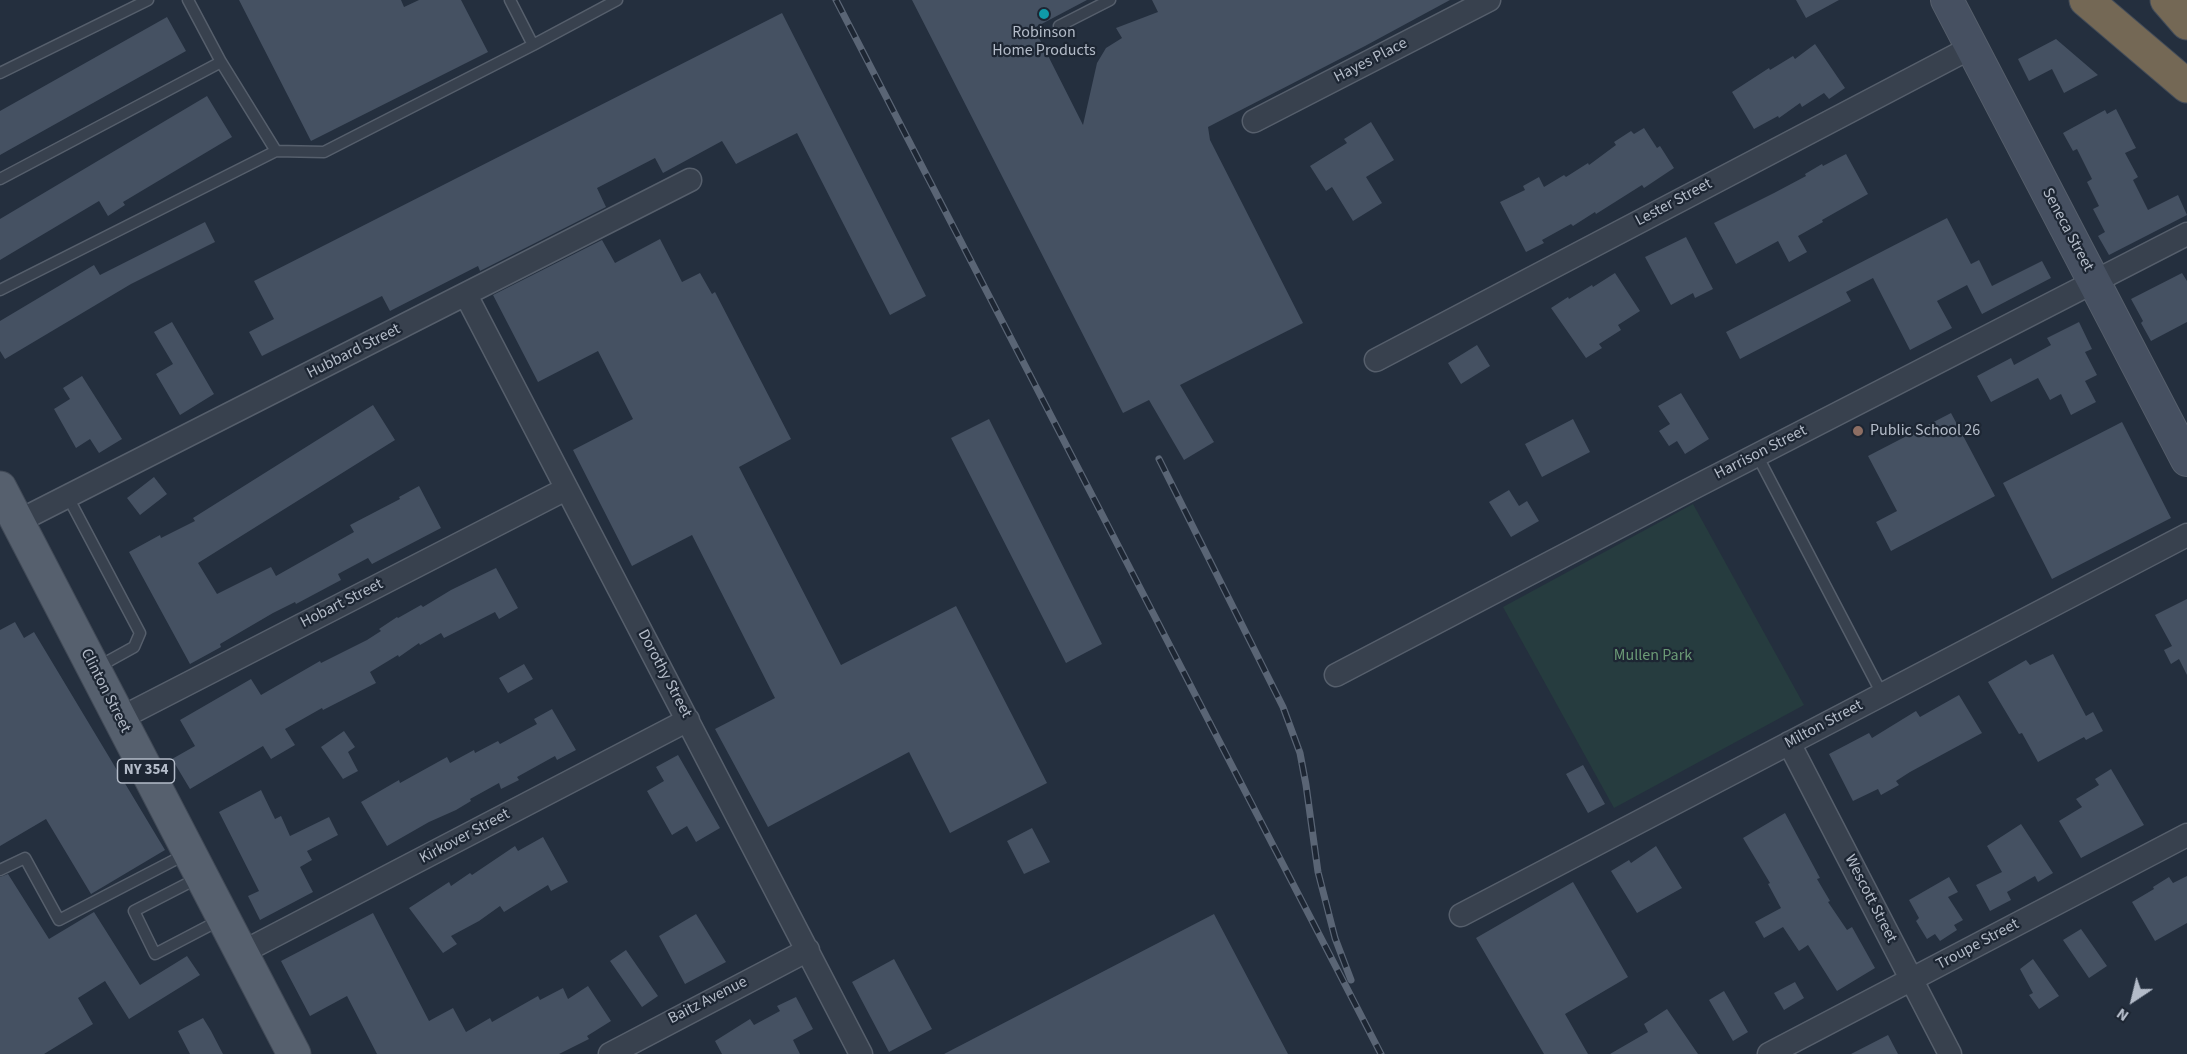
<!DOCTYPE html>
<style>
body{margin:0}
#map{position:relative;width:2187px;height:1054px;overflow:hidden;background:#242f3e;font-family:"Source Sans 3",sans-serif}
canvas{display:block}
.north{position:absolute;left:2103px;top:970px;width:60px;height:60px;-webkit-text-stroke:4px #1d2633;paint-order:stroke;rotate:215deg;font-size:16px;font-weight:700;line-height:24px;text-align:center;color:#b4bcc9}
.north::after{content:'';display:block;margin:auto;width:21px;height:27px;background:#b4bcc9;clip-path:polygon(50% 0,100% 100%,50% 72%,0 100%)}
</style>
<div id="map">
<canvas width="2187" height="1054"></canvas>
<div class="north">N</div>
</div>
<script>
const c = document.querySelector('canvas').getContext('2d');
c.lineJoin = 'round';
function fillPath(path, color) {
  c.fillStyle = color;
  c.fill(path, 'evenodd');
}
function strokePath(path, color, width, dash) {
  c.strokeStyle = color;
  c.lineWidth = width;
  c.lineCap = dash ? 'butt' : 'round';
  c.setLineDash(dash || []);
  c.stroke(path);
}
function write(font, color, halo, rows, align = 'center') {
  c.font = font + ' "Source Sans 3",sans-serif';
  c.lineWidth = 4.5;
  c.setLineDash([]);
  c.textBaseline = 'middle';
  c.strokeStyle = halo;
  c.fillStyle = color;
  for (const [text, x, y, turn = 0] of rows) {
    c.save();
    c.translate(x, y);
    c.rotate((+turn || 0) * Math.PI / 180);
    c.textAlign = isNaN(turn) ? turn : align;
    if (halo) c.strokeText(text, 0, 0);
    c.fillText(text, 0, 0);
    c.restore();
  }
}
fillPath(new Path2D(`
 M1693,504L1804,705L1614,808L1503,607Z`), '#263c3f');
fillPath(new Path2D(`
 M239,0H401L404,7L419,0H461L488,52L311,141Z
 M912,0H1087L1034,28L1083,125L1097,63L1106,48L1122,38L1116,28L1158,12L1152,0H1450L1365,46L1208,127L1210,140L1303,323L1180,385L1214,442L1184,460L1149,400L1123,413Z
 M1796,0H1839L1806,18Z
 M782,13L926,296L890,315L797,133L736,164L722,141L663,173L655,158L597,188L606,207L480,271L478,266L390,311L382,296L262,356L249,332L274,319L254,281Z
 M167,17L186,51L0,155V111Z
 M2056,39L2098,75L2064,93L2052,69L2029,81L2018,59Z
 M1815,44L1845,88L1829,99L1824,93L1802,107L1800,103L1779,118L1778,116L1754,129L1732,92L1769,68L1770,70L1793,56L1795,59Z
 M207,96L232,137L123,202L125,205L108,216L99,201L0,260V219Z
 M2116,109L2136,148L2125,153L2138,177L2133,180L2148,210L2178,195L2187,215L2109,255L2098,236L2105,232L2093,209L2099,206L2087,182L2092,179L2077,149L2073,151L2063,133L2105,110L2107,114Z
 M1371,122L1394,160L1366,177L1382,203L1353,221L1332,187L1326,191L1310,166L1347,143L1344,139Z
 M1644,128L1657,148L1660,146L1674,168L1644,188L1642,185L1596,214L1595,212L1573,226L1571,224L1542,240L1544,243L1526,252L1500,202L1525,190L1523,186L1539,177L1544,187L1564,175L1566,177L1588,163L1589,165L1616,145L1614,142L1631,131L1634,134Z
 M1846,154L1868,194L1822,220L1823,222L1798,236L1807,252L1789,262L1778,241L1736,264L1714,223L1774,193L1806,176L1805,174L1822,164L1823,166Z
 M1947,218L1971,264L1979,260L1992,286L2042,261L2051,278L1982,314L1967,285L1937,301L1952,328L1910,350L1873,278L1846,292L1851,301L1740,359L1726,332Z
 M205,222L215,242L131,284L5,359L0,351V321L94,265L100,275Z
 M1686,237L1713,289L1695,298L1693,293L1671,305L1645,257Z
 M660,239L682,282L700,273L712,294L715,292L791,439L739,467L841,665L956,606L1047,783L950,833L909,752L768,827L715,729L775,698L692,535L632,566L573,450L633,419L598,351L538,382L493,295L602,240L615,263Z
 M1615,273L1640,311L1618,325L1621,330L1599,344L1602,348L1586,358L1551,308L1568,297L1569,299L1592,285L1593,287Z
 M2182,273L2187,281V322L2151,341L2141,323L2143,321L2131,299Z
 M172,322L214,394L180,415L156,374L173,364L154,332Z
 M2079,322L2092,349L2085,352L2097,375L2085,381L2096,402L2071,415L2061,394L2050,400L2038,378L1991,402L1977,376L2011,358L2014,365L2051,345L2047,338Z
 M1477,345L1490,366L1461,384L1448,363Z
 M82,376L122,439L99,453L90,439L76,448L54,409L70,399L63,388Z
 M1681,393L1709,439L1685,454L1677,441L1669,446L1659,431L1670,424L1658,406Z
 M373,405L395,440L198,563L217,594L271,567L276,576L354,532L350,525L400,499L399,497L419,486L441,528L372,564L368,558L338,574L341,580L296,604L295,602L273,613L220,644L221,647L190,664L129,552L160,535L161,538L195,521L193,518Z
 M1951,413L1995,496L1891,551L1876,522L1897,511L1868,456Z
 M989,419L1102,644L1066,663L951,438Z
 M1573,419L1590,452L1542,477L1525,444Z
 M2122,422L2171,518L2052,579L2003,483Z
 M154,477L167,494L140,515L127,498Z
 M1509,490L1519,506L1527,501L1539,521L1511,537L1489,502Z
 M496,568L518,608L499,619L495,612L444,638L441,633L420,645L419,643L399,657L398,655L370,672L376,683L323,710L322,708L285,729L295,745L271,759L263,746L190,789L172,759L195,746L180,720L251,679L261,695L320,661L321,663L367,640L381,631L379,629L397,617L398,618L421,605L423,607L451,590Z
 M2187,599V675L2179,659L2171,664L2164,650L2172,646L2155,615Z
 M15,622L24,638L34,632L165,850L91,894L46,819L0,846V630Z
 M2053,654L2086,716L2093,712L2103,731L2086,740L2084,737L2038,762L2022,733L2019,734L1988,682L2026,660L2030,665Z
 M524,664L533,679L508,693L499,678Z
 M1959,695L1982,733L1910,772L1896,781L1899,785L1881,795L1878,789L1853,801L1829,754L1869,733L1872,738L1916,711L1920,717Z
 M552,709L576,750L557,760L555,756L517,777L519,780L501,789L499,783L470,799L471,801L456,810L429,822L387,846L361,802L399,780L400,783L447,757L450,763L474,750L475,753L498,741L500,744L537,724L534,719Z
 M344,731L355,747L348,752L358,771L343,779L321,747Z
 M678,755L720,828L696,842L687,826L672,835L647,791L664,781L656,767Z
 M1583,765L1605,804L1588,813L1566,774Z
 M2111,769L2144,825L2081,858L2059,821L2082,807L2076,799L2099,785L2095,779Z
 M261,790L275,819L281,816L290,836L329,817L338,835L307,851L312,860L300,867L313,892L260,920L248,896L259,891L219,812Z
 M1785,813L1820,878L1817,879L1830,901L1828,902L1847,930L1852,927L1875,968L1837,991L1808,945L1799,951L1783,927L1764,938L1755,922L1781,908L1768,884L1770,883L1743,838Z
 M2021,824L2053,873L2038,882L2035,876L2007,892L2011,900L1990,911L1976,885L2002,872L1987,846Z
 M1032,828L1050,862L1024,874L1007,841Z
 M543,837L568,882L551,891L548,885L504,912L500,906L479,921L451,936L457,944L443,953L409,908L449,882L451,886L470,873L472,875L515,846L518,851Z
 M1656,846L1682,888L1637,913L1611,871L1629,860L1631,863Z
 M8,874L49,939L94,912L140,985L187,956L200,975L129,1019L105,981L78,998L93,1024L44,1054H0V877Z
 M2187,876V923L2155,941L2132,902L2154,889L2153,887L2169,877L2173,883Z
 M1949,877L1958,892L1948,897L1963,920L1954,925L1957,930L1940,941L1935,934L1927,939L1916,921L1919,918L1909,900Z
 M1573,882L1628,977L1565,1014L1588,1054H1544L1476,938Z
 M373,913L429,1021L453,1008L466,1032L490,1018L492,1022L538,996L540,1000L563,988L568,999L588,986L611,1021L587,1036L589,1039L559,1054H377L347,996L310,1016L281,961Z
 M696,914L726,962L685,984L659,936Z
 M1214,914L1288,1054H944Z
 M2081,929L2107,966L2089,978L2063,940Z
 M626,950L658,996L642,1007L610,961Z
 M894,959L932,1029L889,1052L852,982Z
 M2033,959L2059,996L2039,1009L2029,995L2033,993L2020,969Z
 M1795,982L1804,998L1784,1010L1774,993Z
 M1724,991L1748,1032L1733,1041L1709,1000Z
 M796,997L813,1029L793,1040L800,1054H722L715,1041L750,1019L754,1025L780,1011L777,1006Z
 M1667,1009L1698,1054H1610L1648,1032L1644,1024Z
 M203,1018L211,1031L223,1054H190L178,1031Z
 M1888,1035L1898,1054H1851Z`), '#455162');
const lane = new Path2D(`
 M510,0L533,45L617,0
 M1059,26L1110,0
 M0,73L148,0
 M276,151L324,152L533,45
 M0,179L221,62
 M0,290L276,151L221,62L188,0
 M1757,455L1882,694
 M68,497L140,633L134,647L96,668
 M0,870L25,858L59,920L186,854
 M198,878L134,911L155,954L222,919`);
const street = new Path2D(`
 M1254,121L1489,0
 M466,295L861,1054
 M1376,360L1972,47
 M17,522L690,180
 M1336,675L1689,490L2187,234
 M119,719L566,489
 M1789,743L1950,1054
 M1461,915L2187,535
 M241,953L688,720
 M610,1054L808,950
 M1769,1054L2187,835`);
const secondary = new Path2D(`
 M1947,0L2187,460`);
const primary = new Path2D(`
 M0,488L294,1054`);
const highway = new Path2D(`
 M2086,0L2187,86
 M2167,0L2187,23`);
strokePath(lane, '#565f6c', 13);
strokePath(street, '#565f6c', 25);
strokePath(secondary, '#565f6c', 34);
strokePath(primary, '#414a57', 35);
strokePath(highway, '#434c59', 35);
strokePath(lane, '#38414e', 10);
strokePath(street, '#38414e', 22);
strokePath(secondary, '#465061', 32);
strokePath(primary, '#56606e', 33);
strokePath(highway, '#746855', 33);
const rail = new Path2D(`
 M836,0L1381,1054
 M1159,459L1283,707L1300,753L1306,785L1318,872L1335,938L1351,980`);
strokePath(rail, '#5a6575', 7);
strokePath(rail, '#1d2633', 4.5, [14]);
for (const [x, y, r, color] of [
 [1044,14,6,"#0f9aa8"],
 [1858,431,6,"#8d6e63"]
]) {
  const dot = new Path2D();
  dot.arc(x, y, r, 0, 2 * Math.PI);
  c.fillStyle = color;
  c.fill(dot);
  strokePath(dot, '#1d2633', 2);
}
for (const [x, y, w] of [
 [146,771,57]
]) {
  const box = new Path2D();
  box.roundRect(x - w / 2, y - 12, w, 24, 4.5);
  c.fillStyle = '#1d2633';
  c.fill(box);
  strokePath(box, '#b4bcc9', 1.5);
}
write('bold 15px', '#b4bcc9', null, [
 ["NY 354",146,771]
]);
write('16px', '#b4bcc9', '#1d2633', [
 ["Robinson",1044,33],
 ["Home Products",1044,51],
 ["Public School 26",1870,431,"left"]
]);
write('16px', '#b4bcc9', '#1d2633', [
 ["Hayes Place",1371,61,-27],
 ["Lester Street",1674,203,-28],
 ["Seneca Street",2067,230,62],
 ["Hubbard Street",354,352,-27],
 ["Harrison Street",1761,453,-27],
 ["Hobart Street",342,604,-27],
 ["Dorothy Street",664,674,62],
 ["Clinton Street",105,691,63],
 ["Milton Street",1824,725,-28],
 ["Kirkover Street",465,837,-28],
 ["Wescott Street",1870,899,63],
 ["Troupe Street",1978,945,-28],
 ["Baitz Avenue",708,1001,-27]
]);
write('16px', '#6b9a76', '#1d2633', [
 ["Mullen Park",1653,656]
]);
</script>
